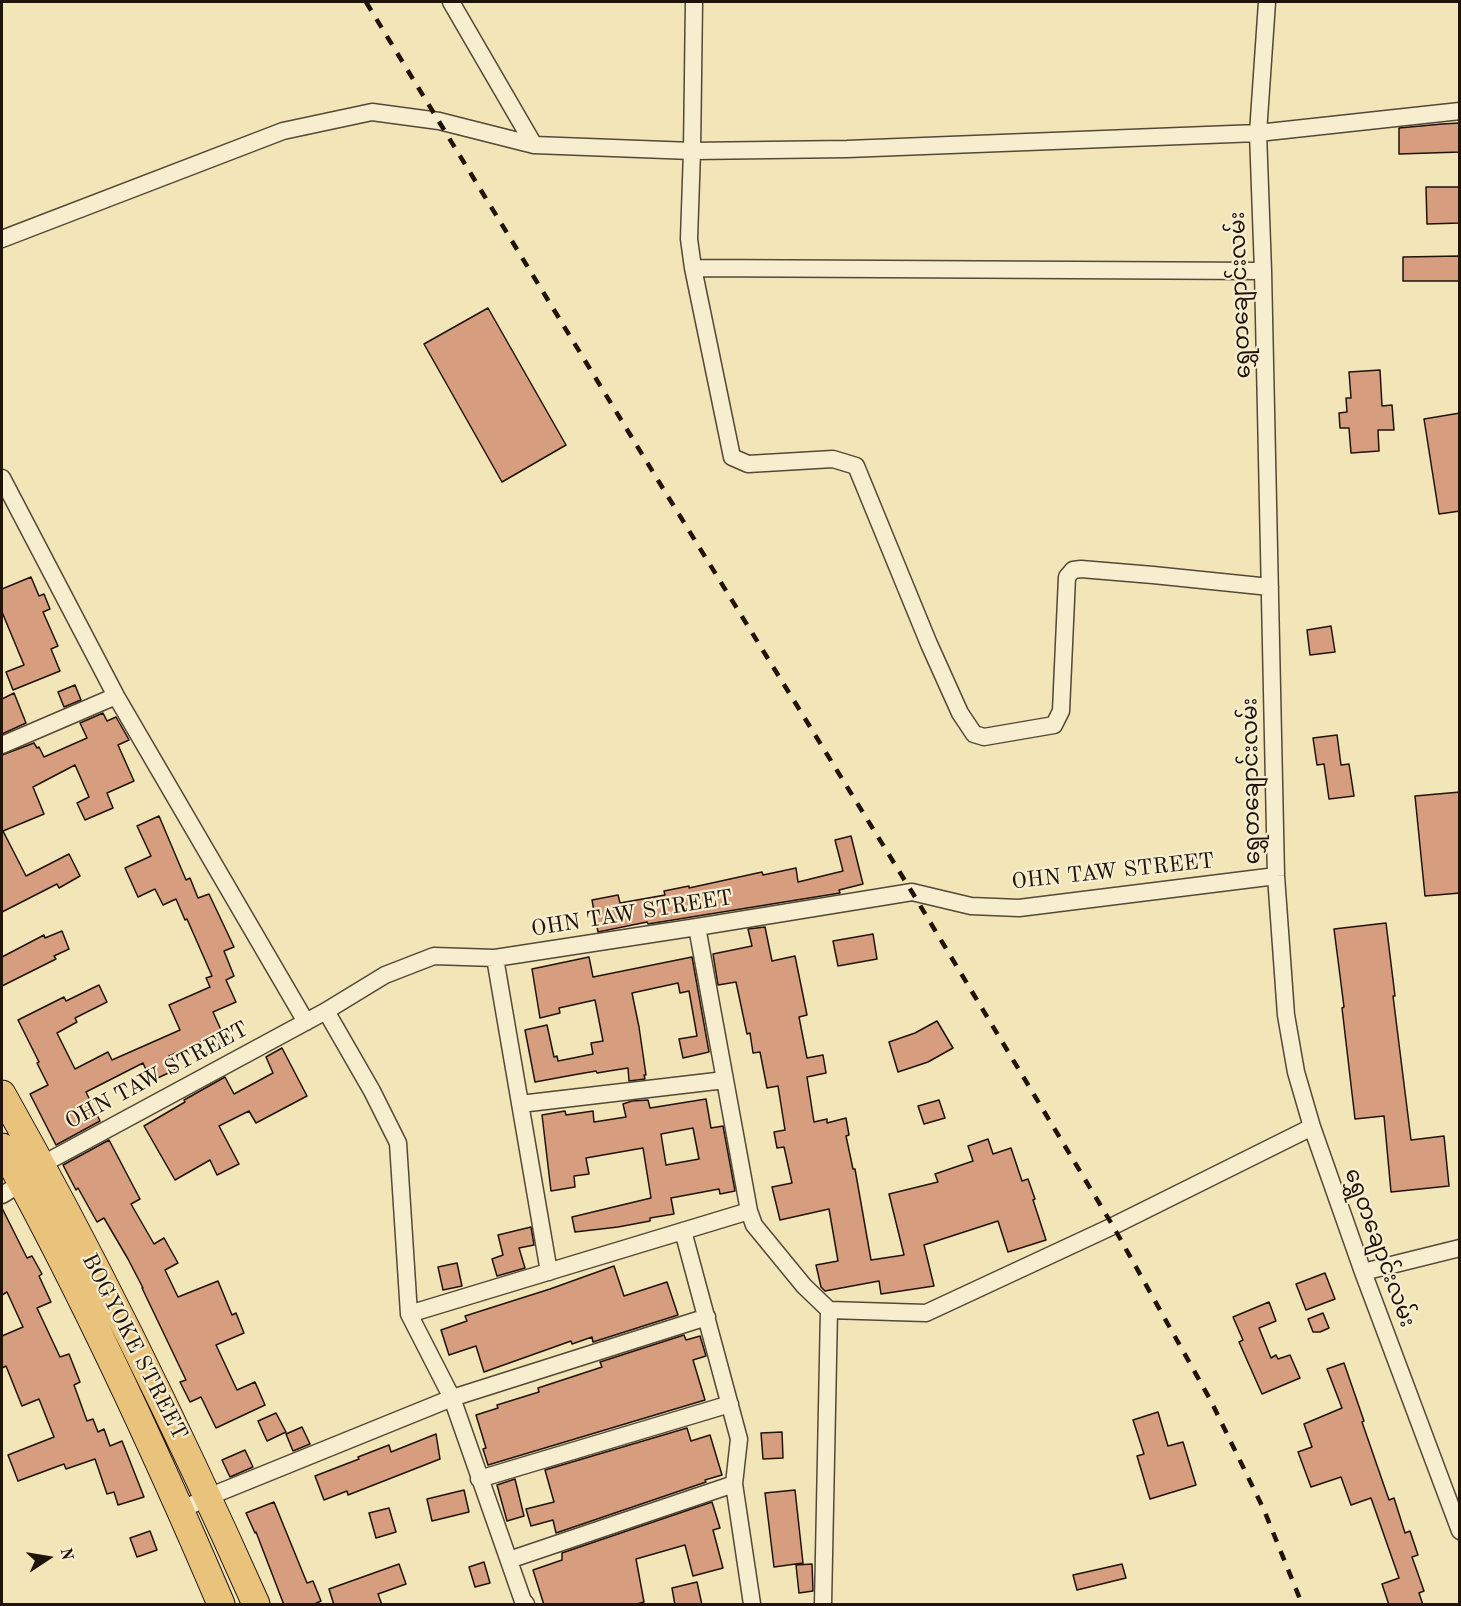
<!DOCTYPE html>
<meta charset="utf-8">
<style>
body{margin:0}
#map{position:relative;width:1461px;height:1606px;overflow:hidden;background:#f2e5b7;font-family:"Old Standard TT",serif}
canvas{display:block}
.frame{position:absolute;inset:0;border:3px solid #1f130c;pointer-events:none}
.north{position:absolute;left:18px;top:1528px;width:60px;height:60px;-webkit-text-stroke:4px #f7eed0;paint-order:stroke;rotate:78deg;font-size:16px;font-weight:700;line-height:24px;text-align:center;color:#1f130c}
.north::after{content:'';display:block;margin:auto;width:21px;height:27px;background:#1f130c;clip-path:polygon(50% 0,100% 100%,50% 72%,0 100%)}
</style>
<div id="map">
<canvas width="1461" height="1606"></canvas>
<div class="frame"></div>
<div class="north">N</div>
</div>
<script>
const c = document.querySelector('canvas').getContext('2d');
c.lineJoin = 'round';
function fillPath(path, color) {
  c.fillStyle = color;
  c.fill(path, 'evenodd');
}
function strokePath(path, color, width, dash) {
  c.strokeStyle = color;
  c.lineWidth = width;
  c.lineCap = dash ? 'butt' : 'round';
  c.setLineDash(dash || []);
  c.stroke(path);
}
function write(font, color, halo, rows, align = 'center') {
  c.font = font + ' "Old Standard TT","Noto Sans Myanmar",serif';
  c.lineWidth = 4.5;
  c.setLineDash([]);
  c.textBaseline = 'middle';
  c.strokeStyle = halo;
  c.fillStyle = color;
  for (const [text, x, y, turn = 0] of rows) {
    c.save();
    c.translate(x, y);
    c.rotate((+turn || 0) * Math.PI / 180);
    c.textAlign = isNaN(turn) ? turn : align;
    if (halo) c.strokeText(text, 0, 0);
    c.fillText(text, 0, 0);
    c.restore();
  }
}
const building = new Path2D(`
 M1460,123V152L1399,154V128L1442,124Z
 M1426,187H1460V223L1427,224Z
 M1460,256V281H1403V257Z
 M488,308L566,445L502,482L424,344Z
 M1380,370L1382,406L1392,405L1394,430H1378L1379,451L1351,453L1349,428H1340L1339,413L1347,412L1346,398H1351L1349,372Z
 M1460,413V511L1439,514L1424,419Z
 M31,577L39,596L44,594L50,609L43,612L58,646L51,649L60,671L13,690L6,672L24,665L2,612V589Z
 M1331,626L1335,652L1310,655L1307,630Z
 M75,685L81,700L64,707L58,692Z
 M14,693L26,723L2,734V699Z
 M103,713L107,721L116,717L128,738L129,740L118,745L134,781L107,793L113,808L85,820L77,803L89,797L75,765L33,787L44,814L3,831L26,876L69,854L80,876L59,888L57,884L2,912V755L34,743L37,748L39,747L44,757L87,738L80,723Z
 M1337,735L1341,765L1349,764L1354,796L1329,799L1324,764L1317,765L1313,738Z
 M1460,792V893L1425,896L1415,796Z
 M159,816L186,880L190,878L198,898L209,894L234,947L224,951L234,976L226,980L236,1002L213,1012L226,1041L209,1049L205,1040L169,1056L175,1070L151,1081L143,1063L86,1092L100,1121L56,1145L30,1094L48,1085L37,1063L39,1062L18,1020L64,997L66,1001L99,985L107,1002L75,1018L77,1022L57,1033L75,1069L108,1052L112,1060L180,1030L169,1005L210,987L206,978L212,976L187,919L185,920L176,899L163,905L155,889L138,897L125,868L151,856L137,826Z
 M851,836L863,884L839,890L840,893L648,924L647,922L598,932L592,900L618,895L620,903L665,895L664,891L689,886V888L762,872L763,875L796,868L798,882L843,871L835,840Z
 M1386,923L1395,996H1393L1411,1140L1444,1136L1449,1186L1391,1192L1384,1116L1355,1119L1342,1008L1344,1007L1334,929Z
 M765,927L772,961L795,956L807,1015L799,1017L807,1058L823,1055L826,1073L807,1077L814,1122L827,1119V1123L846,1118L849,1135L846,1136L853,1169H855L871,1260L904,1255L889,1194L938,1182L935,1174L973,1161L968,1146L988,1139L993,1154L1011,1148L1022,1181L1028,1179L1035,1199L1033,1200L1046,1240L1008,1252L998,1221L924,1245L934,1286L881,1294L879,1281L825,1291L821,1287L816,1265L838,1261L829,1209L780,1220L772,1187L792,1183L784,1147L777,1148L774,1132L785,1130L778,1086L767,1088L760,1052L753,1053L750,1033L747,1034L736,982L718,985L713,954L752,946L748,929Z
 M62,931L69,949L54,956L56,959L2,986V957L44,935L45,938Z
 M873,934L877,959L838,966L833,941Z
 M589,957L593,977L692,957L709,1052L683,1058L679,1039L697,1036L689,991L680,993L678,983L632,993L639,1027L646,1075H644L645,1079L629,1081L628,1068L609,1071L597,1073L596,1071L573,1075L535,1082L525,1030L547,1025L554,1057L557,1056L558,1061L593,1054L591,1043L603,1041L595,1000L559,1008L560,1013L540,1018L532,969Z
 M937,1021L953,1048L928,1062L898,1072L889,1042L915,1033Z
 M282,1048L307,1096L256,1123L249,1111L219,1126L239,1164L217,1175L210,1160L175,1180L144,1126L185,1102L184,1100L225,1077L234,1094L273,1073L266,1057Z
 M706,1099L711,1128L723,1126L735,1191L720,1194L719,1189L671,1198L674,1214L650,1218V1221L618,1227L575,1232L572,1217L651,1198L643,1148L586,1158L589,1174L574,1176L575,1187L551,1191L542,1115L565,1111L566,1115L593,1111L594,1122L626,1117L623,1104L632,1101L648,1100L650,1108ZM693,1128L699,1159L666,1165L661,1134Z
 M939,1100L945,1118L924,1124L918,1106Z
 M109,1140L140,1199L131,1204L154,1244L164,1238L178,1263L165,1270L178,1297L218,1281L232,1315L236,1313L244,1333L216,1345L237,1390L255,1382L265,1405L216,1428L201,1397L190,1402L180,1382L186,1380L142,1288H143L128,1259L104,1218L97,1222L78,1188L76,1190L63,1165Z
 M2,1208L27,1258L32,1256L42,1274L39,1276L51,1302L37,1308L60,1357L69,1354L80,1382L74,1385L87,1421L93,1419L98,1432L104,1429L110,1446L122,1441L144,1497L118,1505L114,1492L107,1494L95,1459L66,1469L64,1464L18,1481L8,1455L54,1437L39,1399L22,1406L6,1366L2,1368V1336L23,1327L7,1292L2,1295Z
 M531,1227L534,1245L519,1248L525,1268L497,1276L492,1259L503,1255L498,1235Z
 M457,1263L462,1286L443,1290L438,1267Z
 M614,1266L624,1296L667,1282L678,1315L593,1342L592,1337L572,1344L571,1341L484,1372L476,1346L449,1355L441,1330L467,1321L465,1316L550,1289Z
 M1325,1273L1335,1299L1306,1310L1296,1284Z
 M1269,1302L1276,1321L1259,1328L1271,1358L1276,1355L1278,1359L1290,1355L1300,1378L1262,1394L1239,1342L1243,1340L1233,1317Z
 M1323,1313L1329,1328L1320,1332H1313L1308,1319Z
 M684,1335L686,1340L700,1336L706,1356L693,1360L705,1400L488,1465L483,1449L486,1448L476,1415L498,1408L497,1405L539,1392L538,1388L602,1367L600,1362Z
 M1344,1363L1364,1421L1362,1422L1389,1500L1394,1498L1405,1533L1410,1531L1418,1555L1412,1557L1424,1591L1419,1593L1423,1605H1389L1382,1584L1399,1578L1371,1498L1351,1505L1341,1477L1311,1487L1298,1452L1312,1447L1304,1424L1342,1408L1327,1369Z
 M1158,1412L1168,1446L1183,1442L1196,1485L1150,1499L1137,1456L1144,1454L1133,1420Z
 M276,1413L286,1432L267,1441L258,1421Z
 M302,1427L310,1444L293,1451L286,1434Z
 M687,1428L691,1441L710,1435L722,1475L705,1480L706,1482L556,1533L553,1520L531,1526L526,1509L554,1502L545,1470Z
 M782,1432L783,1458L763,1459L761,1433Z
 M436,1434L440,1459L348,1495L347,1491L324,1500L315,1476L359,1459L358,1457L389,1445L391,1452Z
 M245,1450L253,1467L230,1477L222,1460Z
 M515,1479L524,1516L507,1521L497,1485Z
 M464,1490L469,1512L432,1521L427,1499Z
 M795,1490L803,1563L774,1567L765,1493Z
 M274,1502L307,1583L313,1581L321,1601L312,1605H284L256,1532L255,1533L246,1513Z
 M712,1502L720,1528L713,1530L723,1568L693,1576L685,1545L636,1559L644,1602L633,1605H544L533,1570L562,1560V1553Z
 M389,1508L396,1532L376,1538L369,1513Z
 M150,1531L157,1550L137,1557L130,1538Z
 M484,1562L490,1583L475,1587L469,1567Z
 M399,1564L406,1584L378,1594L382,1605H334L329,1589Z
 M812,1564L813,1591L799,1593L796,1565Z
 M1122,1564L1126,1578L1077,1590L1073,1575Z
 M697,1582L702,1605H675L672,1588Z`);
fillPath(building, '#d69e7e');
strokePath(building, '#1f130c', 1.5);
const street = new Path2D(`
 M451,2L534,145
 M694,2L692,151L689,239L693,268L732,457L748,464L833,459L856,466L929,644L960,713L974,734L984,737L1054,725L1061,711L1067,577L1073,570L1081,569L1153,575L1270,587
 M1267,2L1258,133L1263,271L1276,876L1286,1015L1296,1072L1312,1127L1363,1272L1460,1531
 M2,239L283,131L372,112L439,121L534,145L692,151L847,149L1258,133L1460,111
 M693,268L1263,271
 M2,478L116,696L306,1022
 M2,745L116,696
 M697,927L749,1211L754,1225L804,1286L829,1310L926,1313L1113,1226L1312,1127
 M495,958L549,1272
 M326,1011L372,1091L398,1143L409,1314L452,1398L523,1601L526,1604
 M520,1104L725,1080
 M41,1165L326,1011L385,975L434,956L495,958L697,927L912,892L971,906L1019,908L1276,876
 M2,1195L22,1183
 M683,1231L739,1439L734,1484L752,1604
 M1363,1272L1460,1248
 M409,1314L749,1211
 M479,1479L730,1404
 M181,1510L208,1497L452,1398L707,1317
 M509,1560L734,1484
 M823,1604L829,1310`);
const primary = new Path2D(`
 M2,1094C95,1259 179,1431 256,1604
 M2,1147C84,1295 155,1449 221,1604`);
strokePath(street, '#544837', 19);
strokePath(primary, '#1f130c', 29);
strokePath(street, '#f7eed0', 16);
strokePath(primary, '#e9c27c', 27);
strokePath(new Path2D(`
 M366,2L667,495L912,892L1113,1226L1211,1401L1264,1510L1302,1604`), '#1f130c', 4.5, [10, 10]);
write('22px', '#1f130c', '#f7eed0', [
 ["ရွှေတချောင်းလမ်း",1241,295,-92],
 ["ရွှေတချောင်းလမ်း",1252,781,-91],
 ["OHN TAW STREET",1113,872,-6],
 ["OHN TAW STREET",632,914,-9],
 ["OHN TAW STREET",157,1076,-28],
 ["ရွှေတချောင်းလမ်း",1379,1248,70],
 ["BOGYOKE STREET",134,1347,63]
]);
</script>
